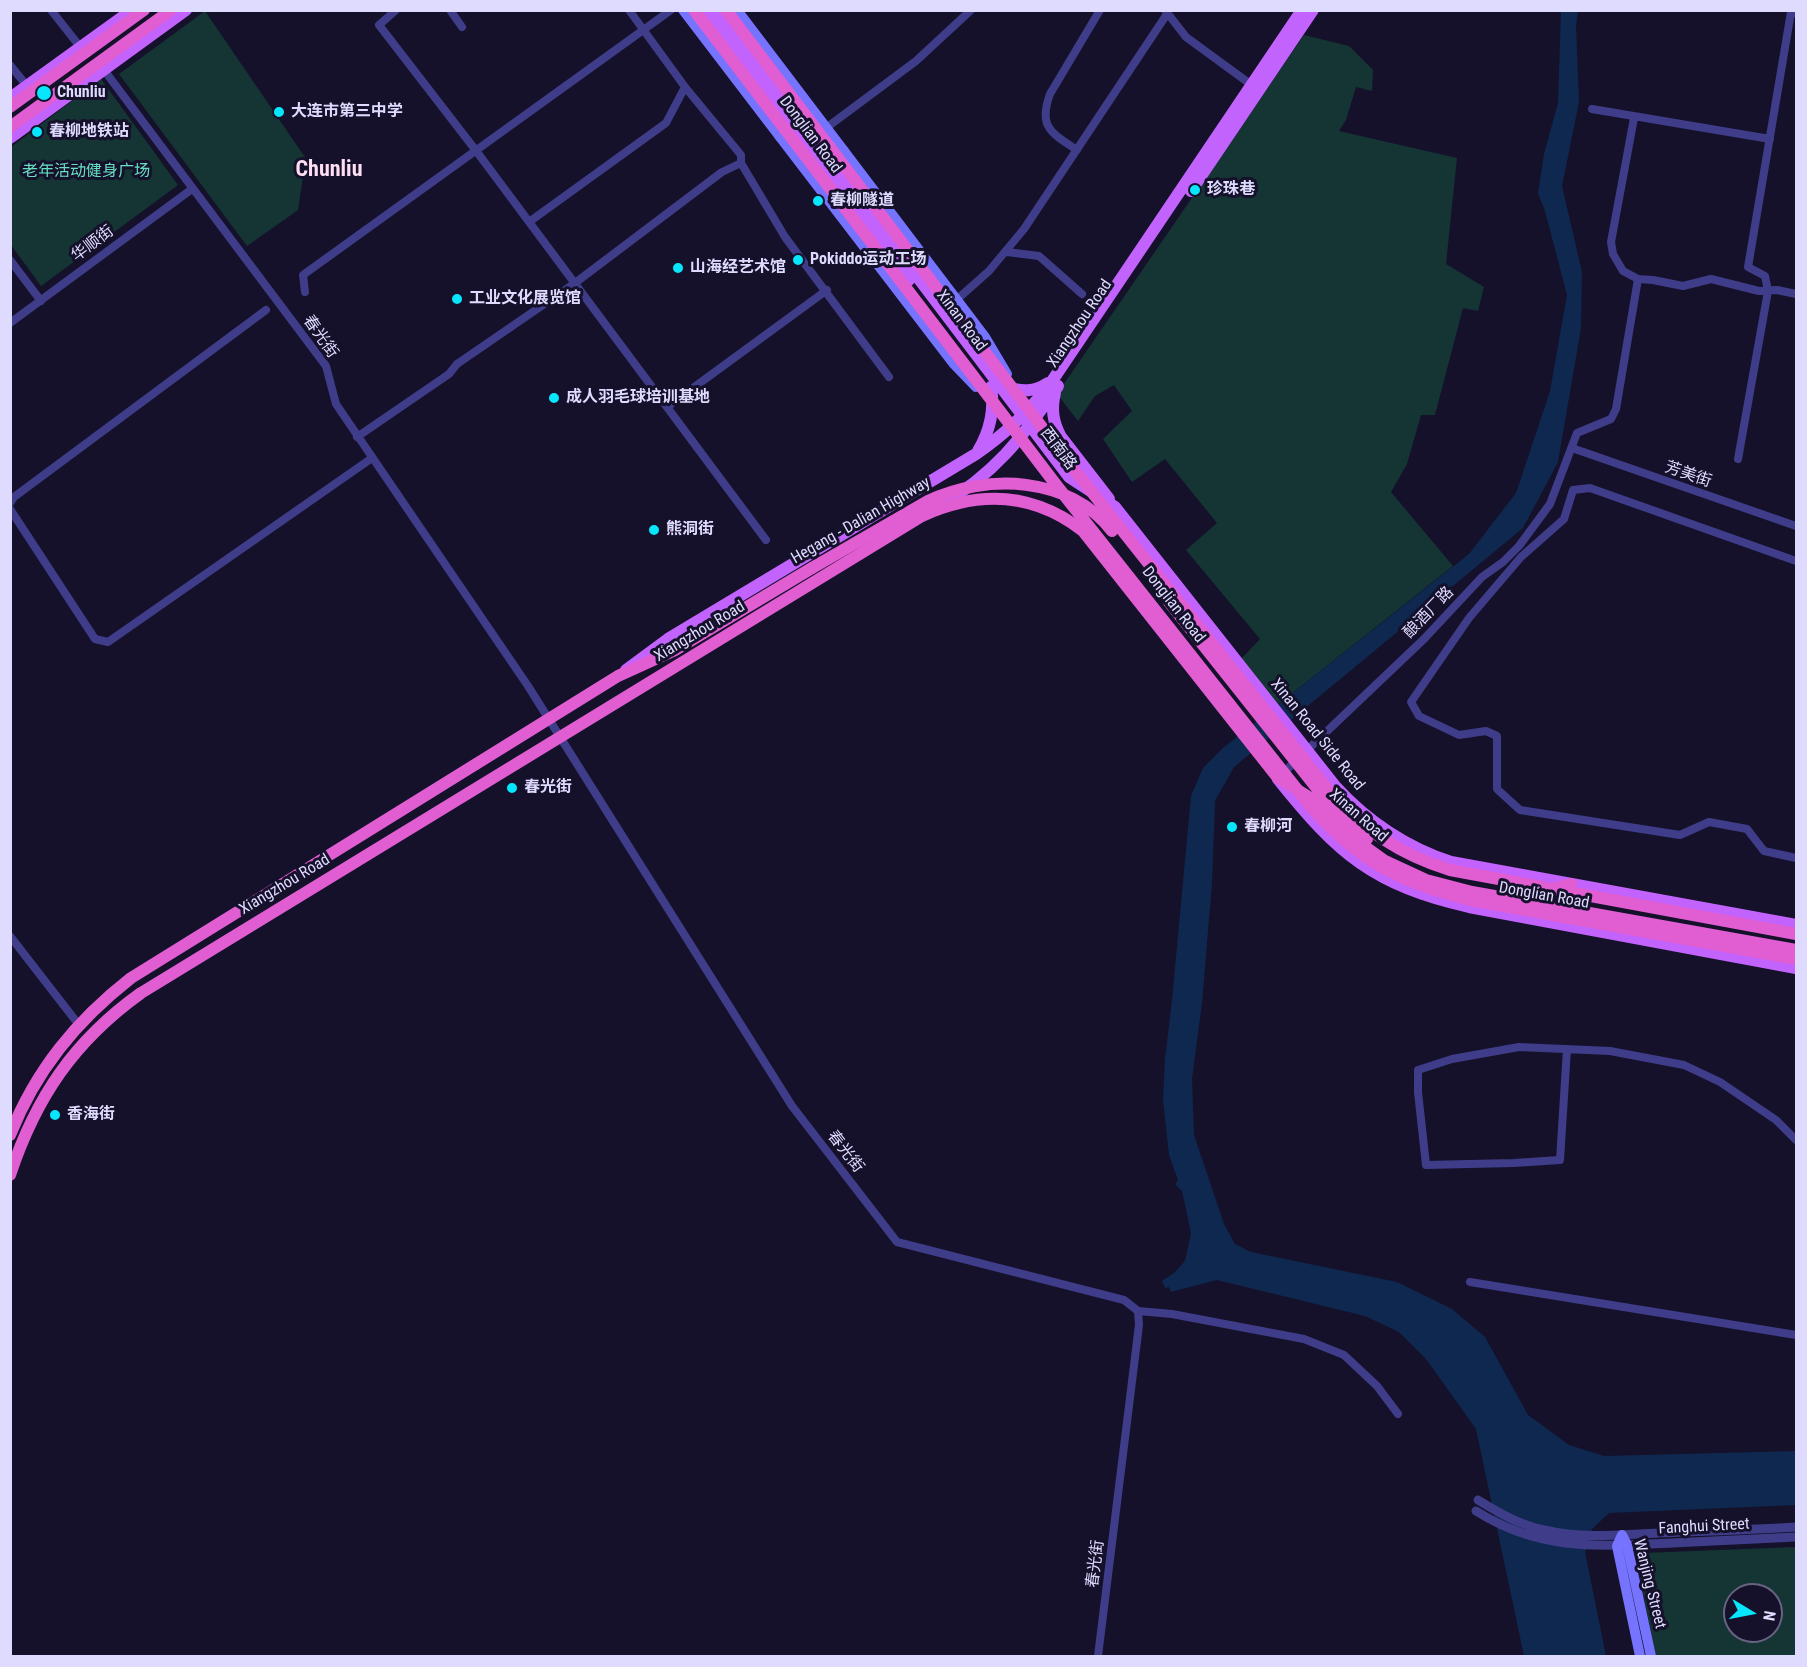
<!DOCTYPE html>
<meta charset="utf-8">
<style>
body{margin:0}
#map{position:relative;width:1807px;height:1667px;overflow:hidden;background:#15112b;font-family:"Roboto Condensed",sans-serif}
canvas{display:block}
.frame{position:absolute;inset:0;border:12px solid #dfdbff;pointer-events:none}
.north{position:absolute;left:1723px;top:1583px;width:60px;height:60px;box-sizing:border-box;background:#15112b;border:2px solid #666280;border-radius:50%;rotate:100deg;font-size:16px;font-weight:700;line-height:24px;text-align:center;color:#dfdbff}
.north::after{content:'';display:block;margin:auto;width:21px;height:27px;background:#08e6fd;clip-path:polygon(50% 0,100% 100%,50% 72%,0 100%)}
</style>
<div id="map">
<canvas width="1807" height="1667"></canvas>
<div class="frame"></div>
<div class="north">N</div>
</div>
<script>
const c = document.querySelector('canvas').getContext('2d');
c.lineJoin = 'round';
function fillPath(path, color) {
  c.fillStyle = color;
  c.fill(path, 'evenodd');
}
function strokePath(path, color, width, dash) {
  c.strokeStyle = color;
  c.lineWidth = width;
  c.lineCap = dash ? 'butt' : 'round';
  c.setLineDash(dash || []);
  c.stroke(path);
}
function write(font, color, halo, rows, align = 'center') {
  c.font = font + ' "Roboto Condensed","Noto Sans SC",sans-serif';
  c.lineWidth = 6;
  c.setLineDash([]);
  c.textBaseline = 'middle';
  c.strokeStyle = halo;
  c.fillStyle = color;
  for (const [text, x, y, turn = 0] of rows) {
    c.save();
    c.translate(x, y);
    c.rotate((+turn || 0) * Math.PI / 180);
    c.textAlign = isNaN(turn) ? turn : align;
    if (halo) c.strokeText(text, 0, 0);
    c.fillText(text, 0, 0);
    c.restore();
  }
}
fillPath(new Path2D(`
 M205,11L313,169L303,177L298,210L247,246L119,74Z
 M1304,35L1349,46L1373,70L1372,91L1356,87L1346,120L1339,131L1457,158L1446,264L1484,287L1478,311L1463,308L1435,415H1421L1407,464L1391,492L1453,566L1276,706L1241,659L1260,639L1186,550L1217,523L1165,459L1132,482L1103,439L1132,411L1114,385L1095,396L1078,421L1057,394Z
 M101,79L178,185L41,286L11,245V147Z
 M1796,1547V1656H1656L1637,1563L1643,1553ZM1735,1595H1771V1631H1735Z`), '#143533');
fillPath(new Path2D(`
 M1561,11H1578L1576,26L1579,102L1562,186L1582,272L1581,328L1558,462L1523,528L1234,767L1215,801L1212,883L1202,1003L1192,1079L1194,1135L1224,1224L1235,1244L1251,1252L1397,1282L1452,1309L1485,1337L1528,1415L1569,1445L1604,1456L1796,1451V1505L1609,1513L1592,1529L1585,1552L1606,1656H1524L1476,1429L1426,1359L1399,1332L1365,1316L1217,1280L1171,1292L1169,1287L1165,1288L1162,1281L1174,1273L1185,1261L1191,1233L1182,1191L1175,1184L1178,1180L1169,1155L1163,1100L1165,1059L1172,1000L1191,796L1203,768L1223,748L1469,554L1516,493L1550,391L1567,295L1545,211L1538,193L1544,154L1558,103Z`), '#0f2850');
strokePath(new Path2D(`
 M51,10L81,48
 M396,10L379,25L477,152L766,540
 M450,10L462,27
 M629,10L685,87L741,155V163L785,237L889,377
 M1165,10L1186,37L1253,86
 M10,65L27,86
 M104,70L326,366L336,404L528,686L792,1106L897,1242L1124,1300L1138,1311L1139,1325L1098,1656
 M1592,109L1770,139
 M1634,118L1611,242L1613,254L1623,271L1638,279L1653,280L1683,286L1711,279L1759,291L1777,290L1796,294
 M826,128L916,61L971,10
 M1077,150C1051,133 1038,127 1050,94L1100,10
 M529,222L666,123L685,87
 M1007,252L1039,256L1082,294
 M10,260L41,301
 M305,292L303,275L671,10
 M953,303L989,271L1024,229L1167,14
 M10,323L192,189
 M667,407L827,290
 M357,437L449,374L457,364L575,283L722,172L741,163
 M1572,448L1796,526
 M1738,459L1768,291L1765,276L1748,267L1791,12L1796,13
 M10,503L14,497L266,310
 M10,509L95,639L108,642L372,458
 M1796,561L1590,488L1573,490L1564,519L1521,557L1469,618L1411,702L1419,716L1459,735L1486,731L1497,736V789L1520,810L1680,835L1709,822L1747,829L1764,851L1796,858
 M1281,775L1424,639L1482,577L1503,562L1519,546L1550,504L1577,433L1611,419L1616,409L1638,279
 M10,936L79,1025
 M1567,1049L1560,1160L1514,1163L1426,1165L1418,1092V1070L1452,1059L1519,1047L1610,1051L1684,1065L1720,1082L1776,1120L1796,1140
 M1470,1282L1796,1335
 M1138,1311L1172,1314L1304,1339L1344,1355L1377,1386L1398,1414`), '#3f3d89', 8);
strokePath(new Path2D(`
 M1478,1500C1499,1513 1520,1525 1544,1530C1582,1539 1621,1535 1659,1533C1705,1531 1751,1530 1796,1527
 M1476,1511C1541,1552 1598,1546 1672,1543C1713,1541 1755,1539 1796,1537`), '#3f3d89', 9);
strokePath(new Path2D(`
 M683,10L780,137
 M737,10L844,151
 M1622,1535L1627,1545L1651,1656
 M1622,1535L1617,1546L1640,1656`), '#7673fe', 10);
strokePath(new Path2D(`
 M706,10L909,280
 M715,10L1069,477L1115,507L1335,786C1368,822 1405,847 1451,862L1796,925
 M10,98L132,10
 M10,138L186,10
 M1191,191L1313,10
 M1007,387C1022,392 1034,392 1048,383
 M1055,393C1051,410 1053,422 1061,437L1109,499
 M978,451C990,431 995,411 991,387
 M938,507C995,474 1021,439 1058,386
 M626,670L668,639L976,454C1004,435 1027,413 1048,387L1302,10
 M1278,779C1338,854 1373,885 1469,907L1796,968`), '#c363fe', 12);
strokePath(new Path2D(`
 M10,107L144,10
 M10,127L171,10
 M1169,602L1323,796L1338,813L1367,839
 M1531,894L1571,884
 M10,1135C36,1070 76,1021 131,978L618,676L675,650L812,568
 M10,1175C36,1097 74,1041 141,993L922,516C979,490 1033,492 1083,531L1278,778L1317,802L1349,835L1385,861L1426,880L1472,892L1796,950`), '#e05dd2', 12);
strokePath(new Path2D(`
 M780,137L953,363L976,387
 M844,151L985,337L1007,374`), '#7673fe', 10);
strokePath(new Path2D(`
 M694,10L1057,486L1311,807C1359,861 1400,883 1470,900L1796,959
 M726,10L1076,472L1329,791C1363,830 1401,855 1450,870L1796,934
 M812,568L928,501C987,473 1069,476 1112,531`), '#e05dd2', 12);
for (const [x, y, r, color] of [
 [44,93,8,"#08e6fd"],
 [279,112,6,"#08e6fd"],
 [37,132,6,"#08e6fd"],
 [1195,190,6,"#08e6fd"],
 [818,201,6,"#08e6fd"],
 [798,260,6,"#08e6fd"],
 [678,268,6,"#08e6fd"],
 [457,299,6,"#08e6fd"],
 [554,398,6,"#08e6fd"],
 [654,530,6,"#08e6fd"],
 [512,788,6,"#08e6fd"],
 [1232,827,6,"#08e6fd"],
 [55,1115,6,"#08e6fd"]
]) {
  const dot = new Path2D();
  dot.arc(x, y, r, 0, 2 * Math.PI);
  c.fillStyle = color;
  c.fill(dot);
  strokePath(dot, '#15112b', 2);
}
write('bold 16px', '#dfdbff', '#15112b', [
 ["Chunliu",57,93],
 ["大连市第三中学",291,112],
 ["春柳地铁站",49,132],
 ["珍珠巷",1207,190],
 ["春柳隧道",830,201],
 ["Pokiddo运动工场",810,260],
 ["山海经艺术馆",690,268],
 ["工业文化展览馆",469,299],
 ["成人羽毛球培训基地",566,398],
 ["熊洞街",666,530],
 ["春光街",524,788],
 ["春柳河",1244,827],
 ["香海街",67,1115]
], 'left');
write('16px', '#dfdbff', '#15112b', [
 ["Donglian Road",810,135,53],
 ["华顺街",93,244,-37],
 ["Xinan Road",961,321,53],
 ["Xiangzhou Road",1080,324,-56],
 ["春光街",320,337,55],
 ["西南路",1058,449,53],
 ["芳美街",1688,475,19],
 ["Hegang - Dalian Highway",861,521,-30],
 ["Donglian Road",1173,605,52],
 ["酿酒厂路",1429,613,-46],
 ["Xiangzhou Road",700,632,-31],
 ["Xinan Road Side Road",1317,735,51],
 ["Xinan Road",1358,816,41],
 ["Xiangzhou Road",285,885,-31],
 ["Donglian Road",1544,896,10],
 ["春光街",845,1152,52],
 ["Fanghui Street",1704,1527,-3],
 ["春光街",1096,1564,-83],
 ["Wanjing Street",1649,1584,76]
]);
write('16px', '#65e0c1', '#15112b', [
 ["老年活动健身广场",86,172]
]);
write('bold 22px', '#ffddf3', '#15112b', [
 ["Chunliu",329,170]
]);
</script>
